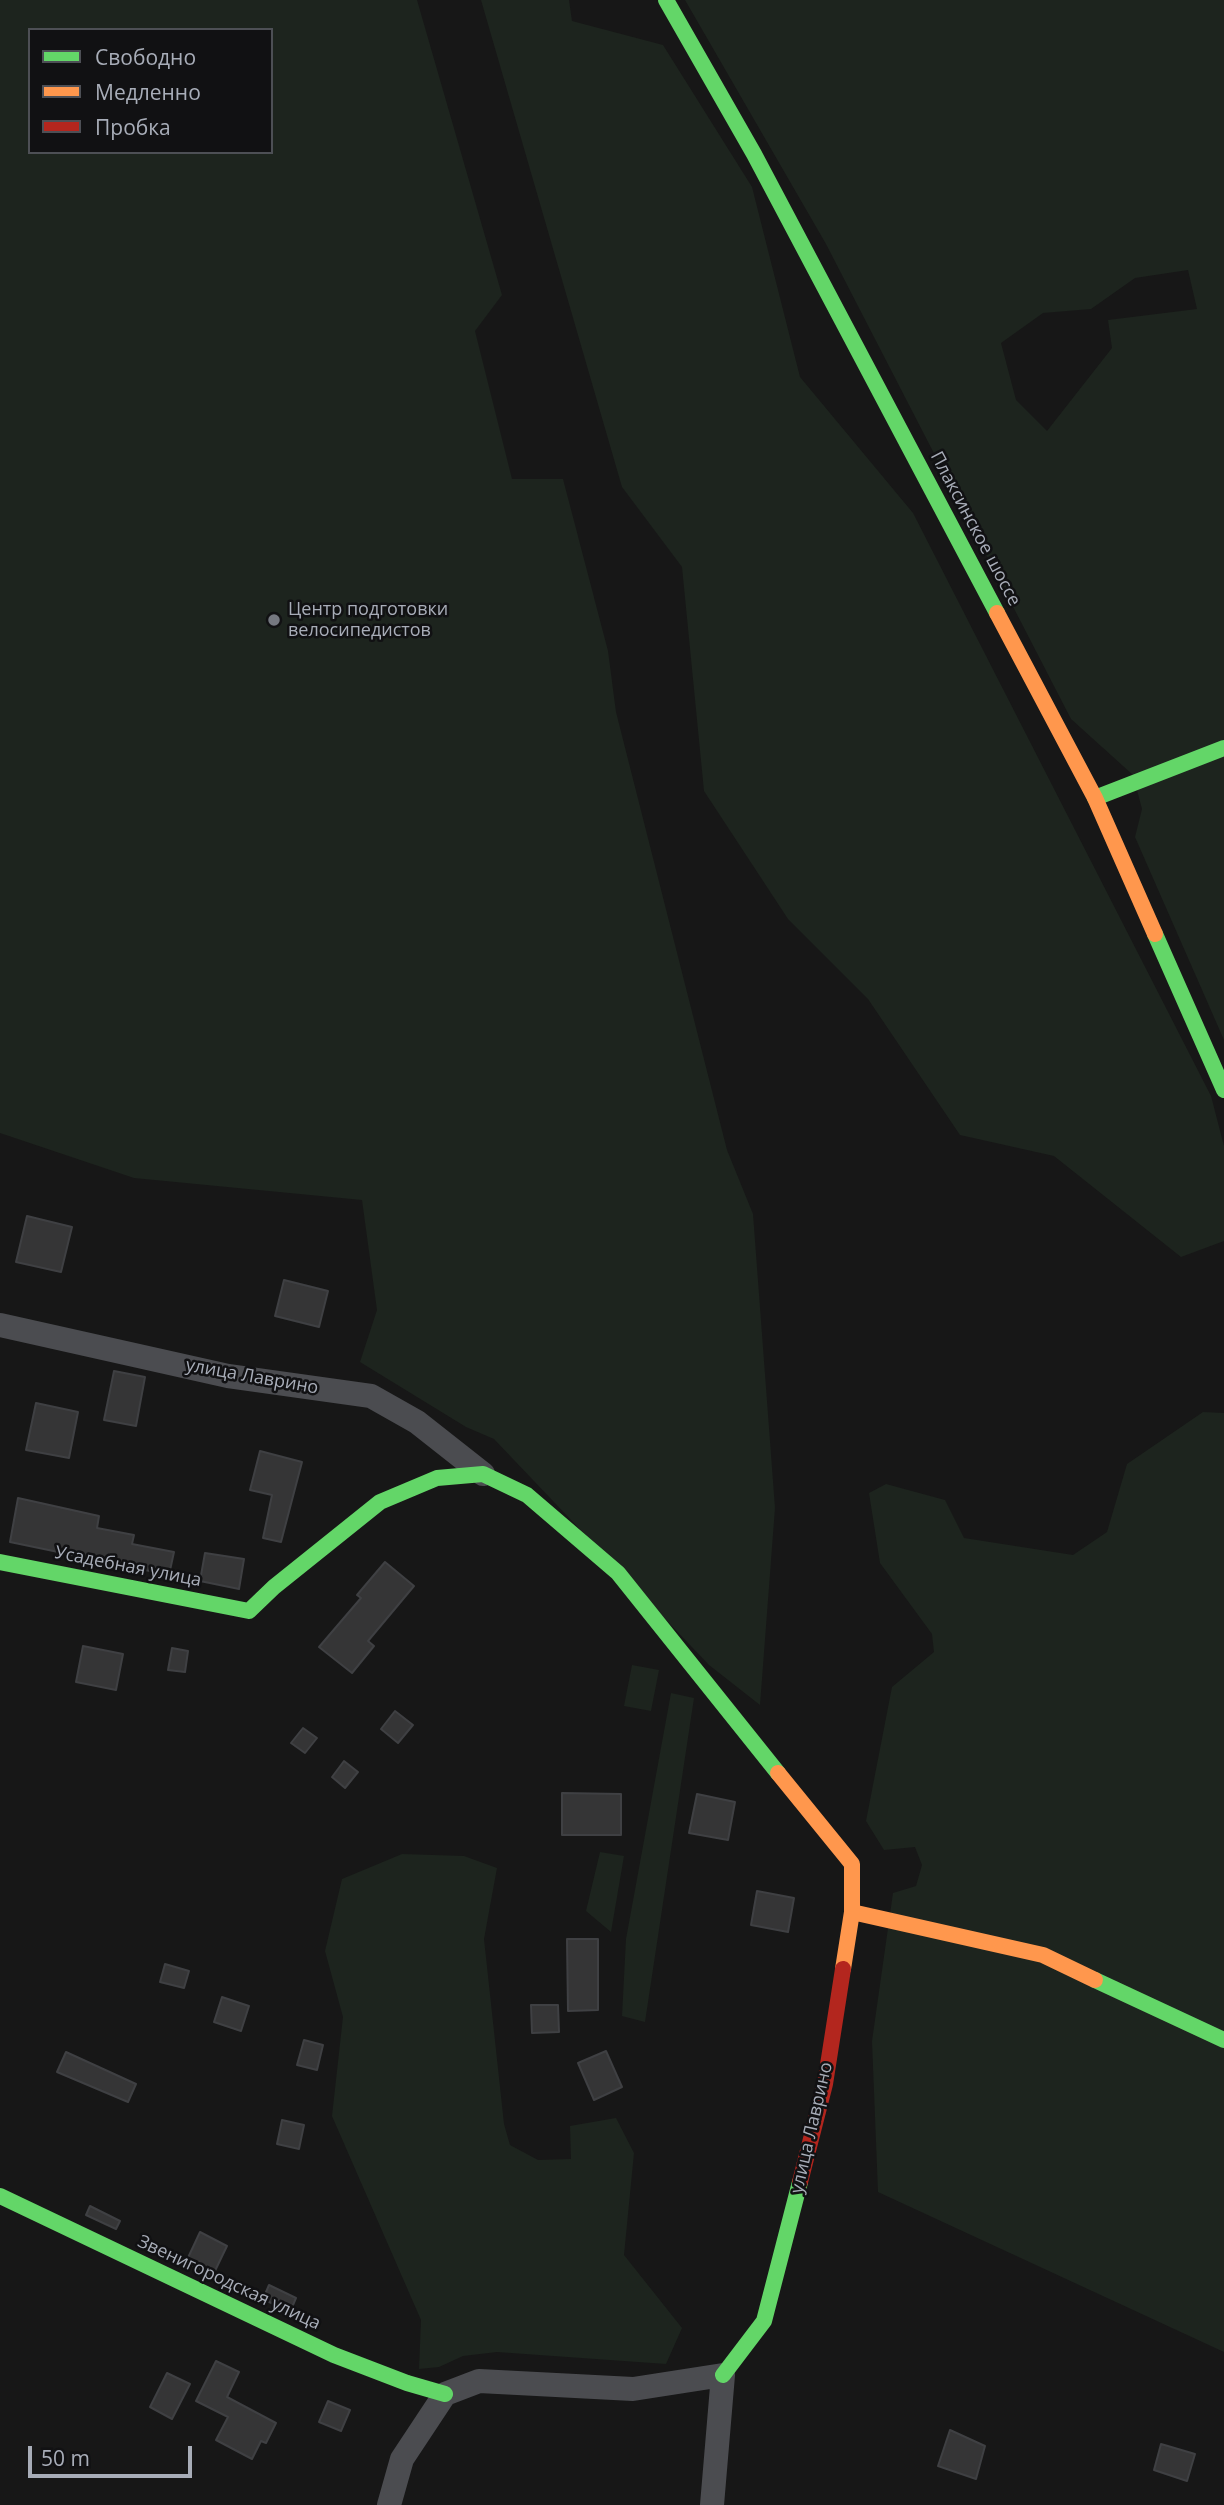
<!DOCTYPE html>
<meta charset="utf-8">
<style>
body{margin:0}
#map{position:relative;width:1224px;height:2505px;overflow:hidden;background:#171717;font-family:"Open Sans",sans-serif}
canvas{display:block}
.legend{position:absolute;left:28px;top:28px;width:245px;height:126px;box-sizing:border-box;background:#111113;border:2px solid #4d4f55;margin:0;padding:9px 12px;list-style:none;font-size:21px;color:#a8adb8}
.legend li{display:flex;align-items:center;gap:14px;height:35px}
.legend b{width:35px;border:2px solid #4d4f55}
.scale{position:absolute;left:28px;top:2446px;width:164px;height:32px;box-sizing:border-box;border:4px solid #a8adb8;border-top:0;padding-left:9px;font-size:21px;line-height:24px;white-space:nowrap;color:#a8adb8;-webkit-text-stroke:5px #111113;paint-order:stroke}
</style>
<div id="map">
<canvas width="1224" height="2505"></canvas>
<ul class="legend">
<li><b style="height:9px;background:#63d668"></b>Свободно</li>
<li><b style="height:9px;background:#ff974d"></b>Медленно</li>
<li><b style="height:9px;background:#b3261e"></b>Пробка</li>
</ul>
<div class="scale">50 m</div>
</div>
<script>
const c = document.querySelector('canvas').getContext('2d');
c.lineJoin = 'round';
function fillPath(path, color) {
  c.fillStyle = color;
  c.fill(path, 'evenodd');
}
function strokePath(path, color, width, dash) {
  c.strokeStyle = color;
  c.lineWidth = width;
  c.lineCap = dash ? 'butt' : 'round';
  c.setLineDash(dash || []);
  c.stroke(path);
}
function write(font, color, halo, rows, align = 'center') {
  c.font = font + ' "Open Sans",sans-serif';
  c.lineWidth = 5;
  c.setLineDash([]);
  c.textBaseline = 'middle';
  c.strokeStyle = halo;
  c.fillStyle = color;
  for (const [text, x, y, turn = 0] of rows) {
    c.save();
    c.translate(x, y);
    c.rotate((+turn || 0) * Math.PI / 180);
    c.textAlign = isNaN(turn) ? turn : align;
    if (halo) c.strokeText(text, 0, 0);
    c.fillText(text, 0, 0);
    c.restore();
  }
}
fillPath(new Path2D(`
 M0,0H417L502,295L475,331L512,479H563L608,651L616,712L727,1150L753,1214L775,1508L760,1705L709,1665L494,1439L466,1427L360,1362L377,1310L362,1200L134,1178L0,1133ZM30,30H271V152H30Z
 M481,0H569L572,21L663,45L752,187L800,377L913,513L1211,1096L1224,1146V1241L1181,1257L1054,1156L960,1135L868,999L788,919L704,791L682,567L622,487Z
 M685,0H1224V1040L1135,837L1142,809L1133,775L1071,719L826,244ZM1188,270L1197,309L1108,320L1112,348L1047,431L1016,400L1001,343L1043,313L1091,309L1135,278Z
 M1203,1412L1224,1413V2352L878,2192L872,2041L893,1893L916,1886L922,1865L915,1847L884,1850L866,1821L892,1687L934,1652L932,1634L880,1563L869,1493L886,1484L945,1500L964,1538L1073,1555L1107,1532L1127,1464Z
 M632,1665L659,1670L651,1711L624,1706Z
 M671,1693L694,1698L645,2022L622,2016L626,1939Z
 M600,1852L624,1856L611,1932L586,1911Z
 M402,1854L464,1856L497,1868L484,1939L504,2124L510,2145L538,2160L571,2159L570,2126L616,2118L634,2153L624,2255L682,2328L666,2364L497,2352L463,2356L439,2367L419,2369L421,2320L332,2116L343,2017L325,1951L342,1879Z`), '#1d241e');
const building = new Path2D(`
 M27,1216L72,1227L61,1272L16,1262Z
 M284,1280L328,1291L319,1327L275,1316Z
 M114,1371L145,1377L136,1426L104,1420Z
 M36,1403L78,1412L69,1458L26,1450Z
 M260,1451L302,1462L281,1542L263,1538L272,1495L250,1490Z
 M18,1498L99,1516L97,1528L134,1535L132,1544L174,1552L169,1575L10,1542Z
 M205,1553L244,1559L239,1589L200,1581Z
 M385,1562L414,1586L368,1641L374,1646L352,1673L319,1647L361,1598L357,1595Z
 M83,1646L123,1654L116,1690L76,1682Z
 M172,1648L188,1651L185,1672L168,1670Z
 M395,1711L413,1725L398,1743L381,1729Z
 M303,1728L317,1738L305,1753L291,1743Z
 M344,1761L358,1772L345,1788L332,1777Z
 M562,1793L621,1794V1835H562Z
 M697,1794L735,1802L728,1840L689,1833Z
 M757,1891L794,1898L788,1932L751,1925Z
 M567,1939H598V2010L568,2011Z
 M165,1964L189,1971L184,1988L160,1982Z
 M222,1997L249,2006L241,2031L214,2022Z
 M531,2005H558L559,2032L532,2033Z
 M304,2040L323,2045L317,2070L297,2065Z
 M606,2051L622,2087L594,2100L578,2063Z
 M66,2052L136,2084L128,2102L57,2072Z
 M282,2120L304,2125L299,2149L277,2144Z
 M90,2206L120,2221L116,2229L86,2215Z
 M200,2232L227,2246L213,2275L186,2262Z
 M269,2285L296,2298L290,2312L263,2299Z
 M216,2361L239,2372L227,2397L276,2423L266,2443L261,2441L252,2459L216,2440L228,2417L196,2401Z
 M167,2373L190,2384L172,2419L150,2407Z
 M328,2401L350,2410L341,2431L319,2422Z
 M950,2430L985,2446L976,2479L938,2466Z
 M1161,2444L1195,2454L1187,2481L1154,2470Z`);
fillPath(building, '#353536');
strokePath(building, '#3f4043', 2);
strokePath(new Path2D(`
 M0,1325L228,1376L371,1396L417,1422L483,1474
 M389,2505L402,2459L445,2394L479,2381L633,2389L723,2375L712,2505`), '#4b4c50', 24);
strokePath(new Path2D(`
 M666,0L754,154L997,613
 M1095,798L1224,748
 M1155,934L1224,1090
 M0,1562L249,1611L274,1587L380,1502L437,1478L483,1474L527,1495L618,1573L778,1773
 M1095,1980L1224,2040
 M0,2196L334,2355L407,2383L445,2394
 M723,2375L764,2321L800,2182`), '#63d668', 16);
strokePath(new Path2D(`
 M997,613L1095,798L1155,934
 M778,1773L852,1864V1912L843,1969
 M852,1912L1043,1955L1095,1980`), '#ff974d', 16);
strokePath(new Path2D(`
 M800,2182L825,2084L843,1969`), '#b3261e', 16);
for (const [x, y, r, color] of [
 [274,620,7,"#757880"]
]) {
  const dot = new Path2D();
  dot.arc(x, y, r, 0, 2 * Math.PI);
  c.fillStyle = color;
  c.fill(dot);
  strokePath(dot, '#111113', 2.5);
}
write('18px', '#a8adb8', '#111113', [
 ["Плаксинское шоссе",975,529,62],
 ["улица Лаврино",252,1377,10],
 ["Усадебная улица",128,1567,11],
 ["улица Лаврино",812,2128,-77],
 ["Звенигородская улица",229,2283,25]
]);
write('18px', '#a8adb8', '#111113', [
 ["Центр подготовки",288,610],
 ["велосипедистов",288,631]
], 'left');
</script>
